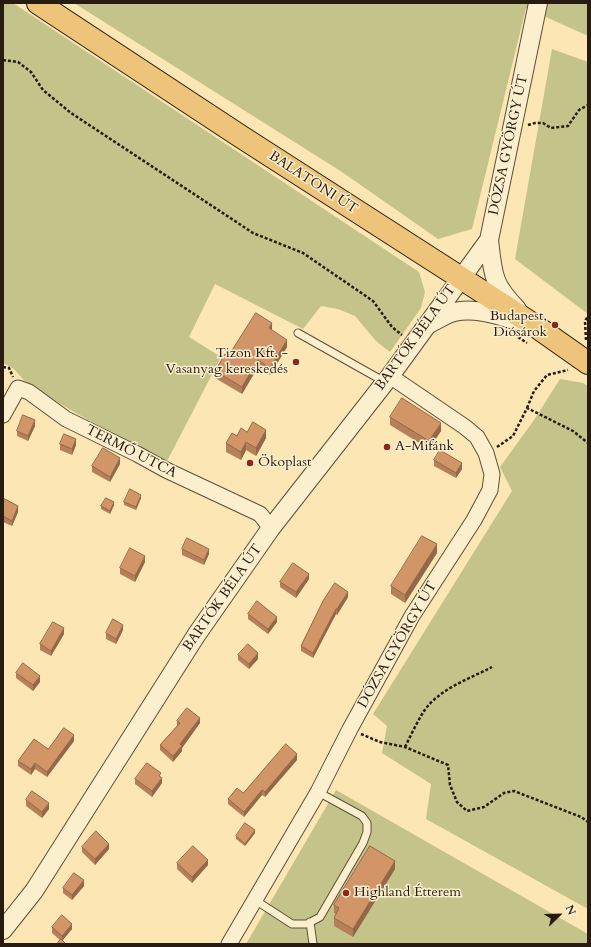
<!DOCTYPE html>
<meta charset="utf-8">
<style>
body{margin:0}
#map{position:relative;width:591px;height:947px;overflow:hidden;background:#fbe6b4;font-family:Cardo,serif}
canvas{display:block}
.frame{position:absolute;inset:0;border:4px solid #281b12;pointer-events:none}
.north{position:absolute;left:539px;top:895px;width:40px;height:40px;-webkit-text-stroke:3px #fcefce;paint-order:stroke;rotate:67deg;font-size:11px;font-weight:700;line-height:16px;text-align:center;color:#281b12}
.north::after{content:'';display:block;margin:auto;width:14px;height:18px;background:#281b12;clip-path:polygon(50% 0,100% 100%,50% 72%,0 100%)}
</style>
<div id="map">
<canvas width="591" height="947"></canvas>
<div class="frame"></div>
<div class="north">N</div>
</div>
<script>
const c = document.querySelector('canvas').getContext('2d');
c.lineJoin = 'round';
function fillPath(path, color) {
  c.fillStyle = color;
  c.fill(path, 'evenodd');
}
function strokePath(path, color, width, dash) {
  c.strokeStyle = color;
  c.lineWidth = width;
  c.lineCap = dash ? 'butt' : 'round';
  c.setLineDash(dash || []);
  c.stroke(path);
}
function write(font, color, halo, rows, align = 'center') {
  c.font = font + ' Cardo,serif';
  c.lineWidth = 3;
  c.setLineDash([]);
  c.textBaseline = 'middle';
  c.strokeStyle = halo;
  c.fillStyle = color;
  for (const [text, x, y, turn = 0] of rows) {
    c.save();
    c.translate(x, y);
    c.rotate((+turn || 0) * Math.PI / 180);
    c.textAlign = isNaN(turn) ? turn : align;
    if (halo) c.strokeText(text, 0, 0);
    c.fillText(text, 0, 0);
    c.restore();
  }
}
fillPath(new Path2D(`
 M3,3H13L419,272L425,292L421,308L390,352L376,341L355,316L338,309L321,306L303,329L215,284L189,337L221,357L165,465L28,385L14,369L3,363Z
 M74,3H588V36L526,8L472,229L438,239L342,172Z
 M552,49L588,62V314L515,259Z
 M560,379L583,383L588,386V909L426,819L431,784L382,753L387,726L373,714L512,491L500,467L534,420Z
 M336,790L588,934V944H246Z`), '#c3c38a');
const service = new Path2D(`
 M298,333L385,382
 M255,900L292,924H307L320,917L363,843L367,832V823L362,816L318,792
 M310,922L313,944`);
const minor = new Path2D(`
 M3,415L18,388L29,392L66,419L137,454L166,470L260,514L271,528
 M229,944L318,792L350,729L412,616L474,520L490,490L492,474L486,453L477,437L465,427L390,376`);
const tertiary = new Path2D(`
 M489,240C493,274 492,284 517,309
 M429,324C437,320 446,314 454,312C476,307 500,316 521,322
 M3,930L34,891L197,634L271,528L390,376L489,240L538,3`);
const primary = new Path2D(`
 M38,3L240,136L534,325L588,363`);
strokePath(service, '#5d4e3a', 9);
strokePath(minor, '#5d4e3a', 17);
strokePath(tertiary, '#5d4e3a', 20);
strokePath(primary, '#281b12', 24);
strokePath(new Path2D(`
 M3,60L18,62L31,72L43,90L71,113L253,233L303,253L373,301L392,327L402,335
 M528,125L535,123H543L551,128L568,126L579,110L588,105
 M518,337L527,343
 M586,340L585,321L588,316
 M3,367L9,368L13,377
 M527,408L534,391L547,375L568,370
 M497,447L513,436L527,408L573,431L588,443
 M361,734L380,742L405,747L448,765L450,785L457,802L467,811L484,807L504,793L514,791L581,817L588,822
 M405,747C411,735 417,722 424,711C439,689 469,679 492,667`), '#281b12', 2.5, [3, 2]);
strokePath(service, '#fcefce', 7);
strokePath(minor, '#fcefce', 15);
strokePath(tertiary, '#fcefce', 18);
strokePath(primary, '#eec37a', 22);
fillPath(new Path2D(`
 M272,330L287,347L270,375L258,367L242,394L215,378V371L228,356Z
 M390,417L441,431L429,449L390,425Z
 M35,426L28,441L17,436V431Z
 M247,432L266,438L256,456L246,450L241,460L226,452V443L237,436Z
 M60,444L76,445L72,455L60,450Z
 M434,460L462,469L456,478L434,466Z
 M120,464L110,482L92,472V466Z
 M3,498L18,512L12,526L3,522Z
 M141,498L136,510L124,505V502Z
 M114,505L110,514L101,509V506Z
 M182,549L209,554L204,565L182,555Z
 M437,553L405,603L391,594V586Z
 M145,562L135,582L120,574V568Z
 M309,579L296,598L280,587V582Z
 M348,597L337,615L336,614L313,658L301,651V646L323,601Z
 M248,614L277,622L268,634L248,619Z
 M123,630L116,644L106,639V633Z
 M64,634L51,656L40,650V644Z
 M238,655L258,659L249,669L238,660Z
 M16,673L40,682L33,691L16,678Z
 M177,721L200,723L182,748V751L173,762L160,750V745L177,726Z
 M74,741L47,777L35,769L31,775L18,766V761L48,749Z
 M297,760L265,797L262,795L244,817L228,804V799L243,793Z
 M161,777L162,783L152,797L135,784V779Z
 M26,800L49,809L42,818L26,806Z
 M255,833L245,846L236,839V836Z
 M82,847L109,849L95,865L82,852Z
 M177,863L208,865L192,883L177,869Z
 M395,869L353,937L334,926V918L336,914L334,913V905Z
 M84,886L72,900L63,893V888Z
 M52,927L72,929L62,941L60,940L52,933Z`), '#b58059');
fillPath(new Path2D(`
 M272,323V330L269,335V328Z
 M287,340V347L270,375V368Z
 M258,360V367L242,394V387Z
 M35,420V426L28,441V436Z
 M441,423V431L429,449V441Z
 M266,430V438L256,456V448Z
 M76,439V445L72,455V449Z
 M246,442V450L241,460V452Z
 M120,458V464L110,482V477Z
 M462,463V469L456,478V473Z
 M141,495V498L136,510V507Z
 M114,502V505L110,514V511Z
 M18,506V512L12,526V521Z
 M437,544V553L405,603V595Z
 M209,549V554L204,565V560Z
 M145,556V562L135,582V576Z
 M309,574V579L296,598V592Z
 M348,592V597L337,615V609Z
 M336,609V614L313,658V653Z
 M277,617V622L268,634V629Z
 M123,625V630L116,644V639Z
 M64,628V634L51,656V651Z
 M258,653V659L249,669V664Z
 M40,676V682L33,691V685Z
 M200,718V723L182,748V751L173,762V756L180,744Z
 M74,735V741L47,777V772Z
 M297,754V760L265,797V792Z
 M35,763V769L31,775V769Z
 M162,778V783L152,797V791Z
 M262,790V795L244,817V812Z
 M49,803V809L42,818V812Z
 M255,830V833L245,846V844Z
 M109,844V849L95,865V859Z
 M208,860V865L192,883V877Z
 M395,861V869L353,937V929Z
 M84,880V886L72,900V895Z
 M72,924V929L62,941V936Z`), '#936849');
const building = new Path2D(`
 M256,313L272,323L269,328L287,340L270,368L258,360L242,387L215,371L225,354L228,356Z
 M402,398L441,423L429,441L390,417Z
 M23,415L35,420L28,436L17,431Z
 M253,422L266,430L256,448L246,442L241,452L226,443L232,433L237,436L241,428L247,432Z
 M64,434L76,439L72,449L60,444Z
 M103,448L120,458L110,477L92,466Z
 M440,450L462,463L456,473L434,460Z
 M130,489L141,495L136,507L124,502Z
 M3,498L18,506L12,521L3,516Z
 M106,498L114,502L110,511L101,506Z
 M422,536L437,544L405,595L391,586Z
 M187,538L209,549L204,560L182,549Z
 M130,548L145,556L135,576L120,568Z
 M293,563L309,574L296,592L280,582Z
 M335,583L348,592L337,609H336L313,653L301,646L323,601Z
 M257,601L277,617L268,629L248,614Z
 M113,619L123,625L116,639L106,633Z
 M53,622L64,628L51,651L40,644Z
 M248,644L258,653L249,664L238,655Z
 M23,663L40,676L33,685L16,673Z
 M187,708L200,718L180,744L182,746L173,756L160,745L180,723L177,721Z
 M64,728L74,735L47,772L35,763L31,769L18,761L34,739L48,749Z
 M286,744L297,754L265,792L262,790L244,812L228,799L237,788L243,793Z
 M147,763L161,773L159,776L162,778L152,791L135,779Z
 M32,791L49,803L42,812L26,800Z
 M245,823L255,830L245,844L236,836Z
 M96,831L109,844L95,859L82,847Z
 M193,846L208,860L192,877L177,863Z
 M370,846L395,861L353,929L334,918L339,908L334,905Z
 M74,873L84,880L72,895L63,888Z
 M62,915L72,924L62,936L52,927Z
 M61,939L66,944H57Z`);
fillPath(building, '#d29568');
strokePath(building, '#936849', 1);
for (const [x, y, r, color] of [
 [555,325,4,"#8f2418"],
 [296,362,4,"#8f2418"],
 [387,447,4,"#8f2418"],
 [250,463,4,"#8f2418"],
 [346,893,4,"#8f2418"]
]) {
  const dot = new Path2D();
  dot.arc(x, y, r, 0, 2 * Math.PI);
  c.fillStyle = color;
  c.fill(dot);
  strokePath(dot, '#fcefce', 1.5);
}
write('14px', '#281b12', '#fcefce', [
 ["DÓZSA GYÖRGY ÚT",509,145,-78],
 ["BALATONI ÚT",313,183,33],
 ["BARTÓK BÉLA ÚT",416,338,-54],
 ["TERMŐ UTCA",131,452,27],
 ["BARTÓK BÉLA ÚT",223,598,-55],
 ["DÓZSA GYÖRGY ÚT",398,645,-60]
]);
write('14px', '#281b12', '#fcefce', [
 ["Budapest,",547,317,"right"],
 ["Diósárok",547,333,"right"],
 ["Tizon Kft. -",288,354,"right"],
 ["Vasanyag kereskedés",288,370,"right"],
 ["A-Mifánk",395,447],
 ["Ökoplast",258,463],
 ["Highland Étterem",354,893]
], 'left');
</script>
